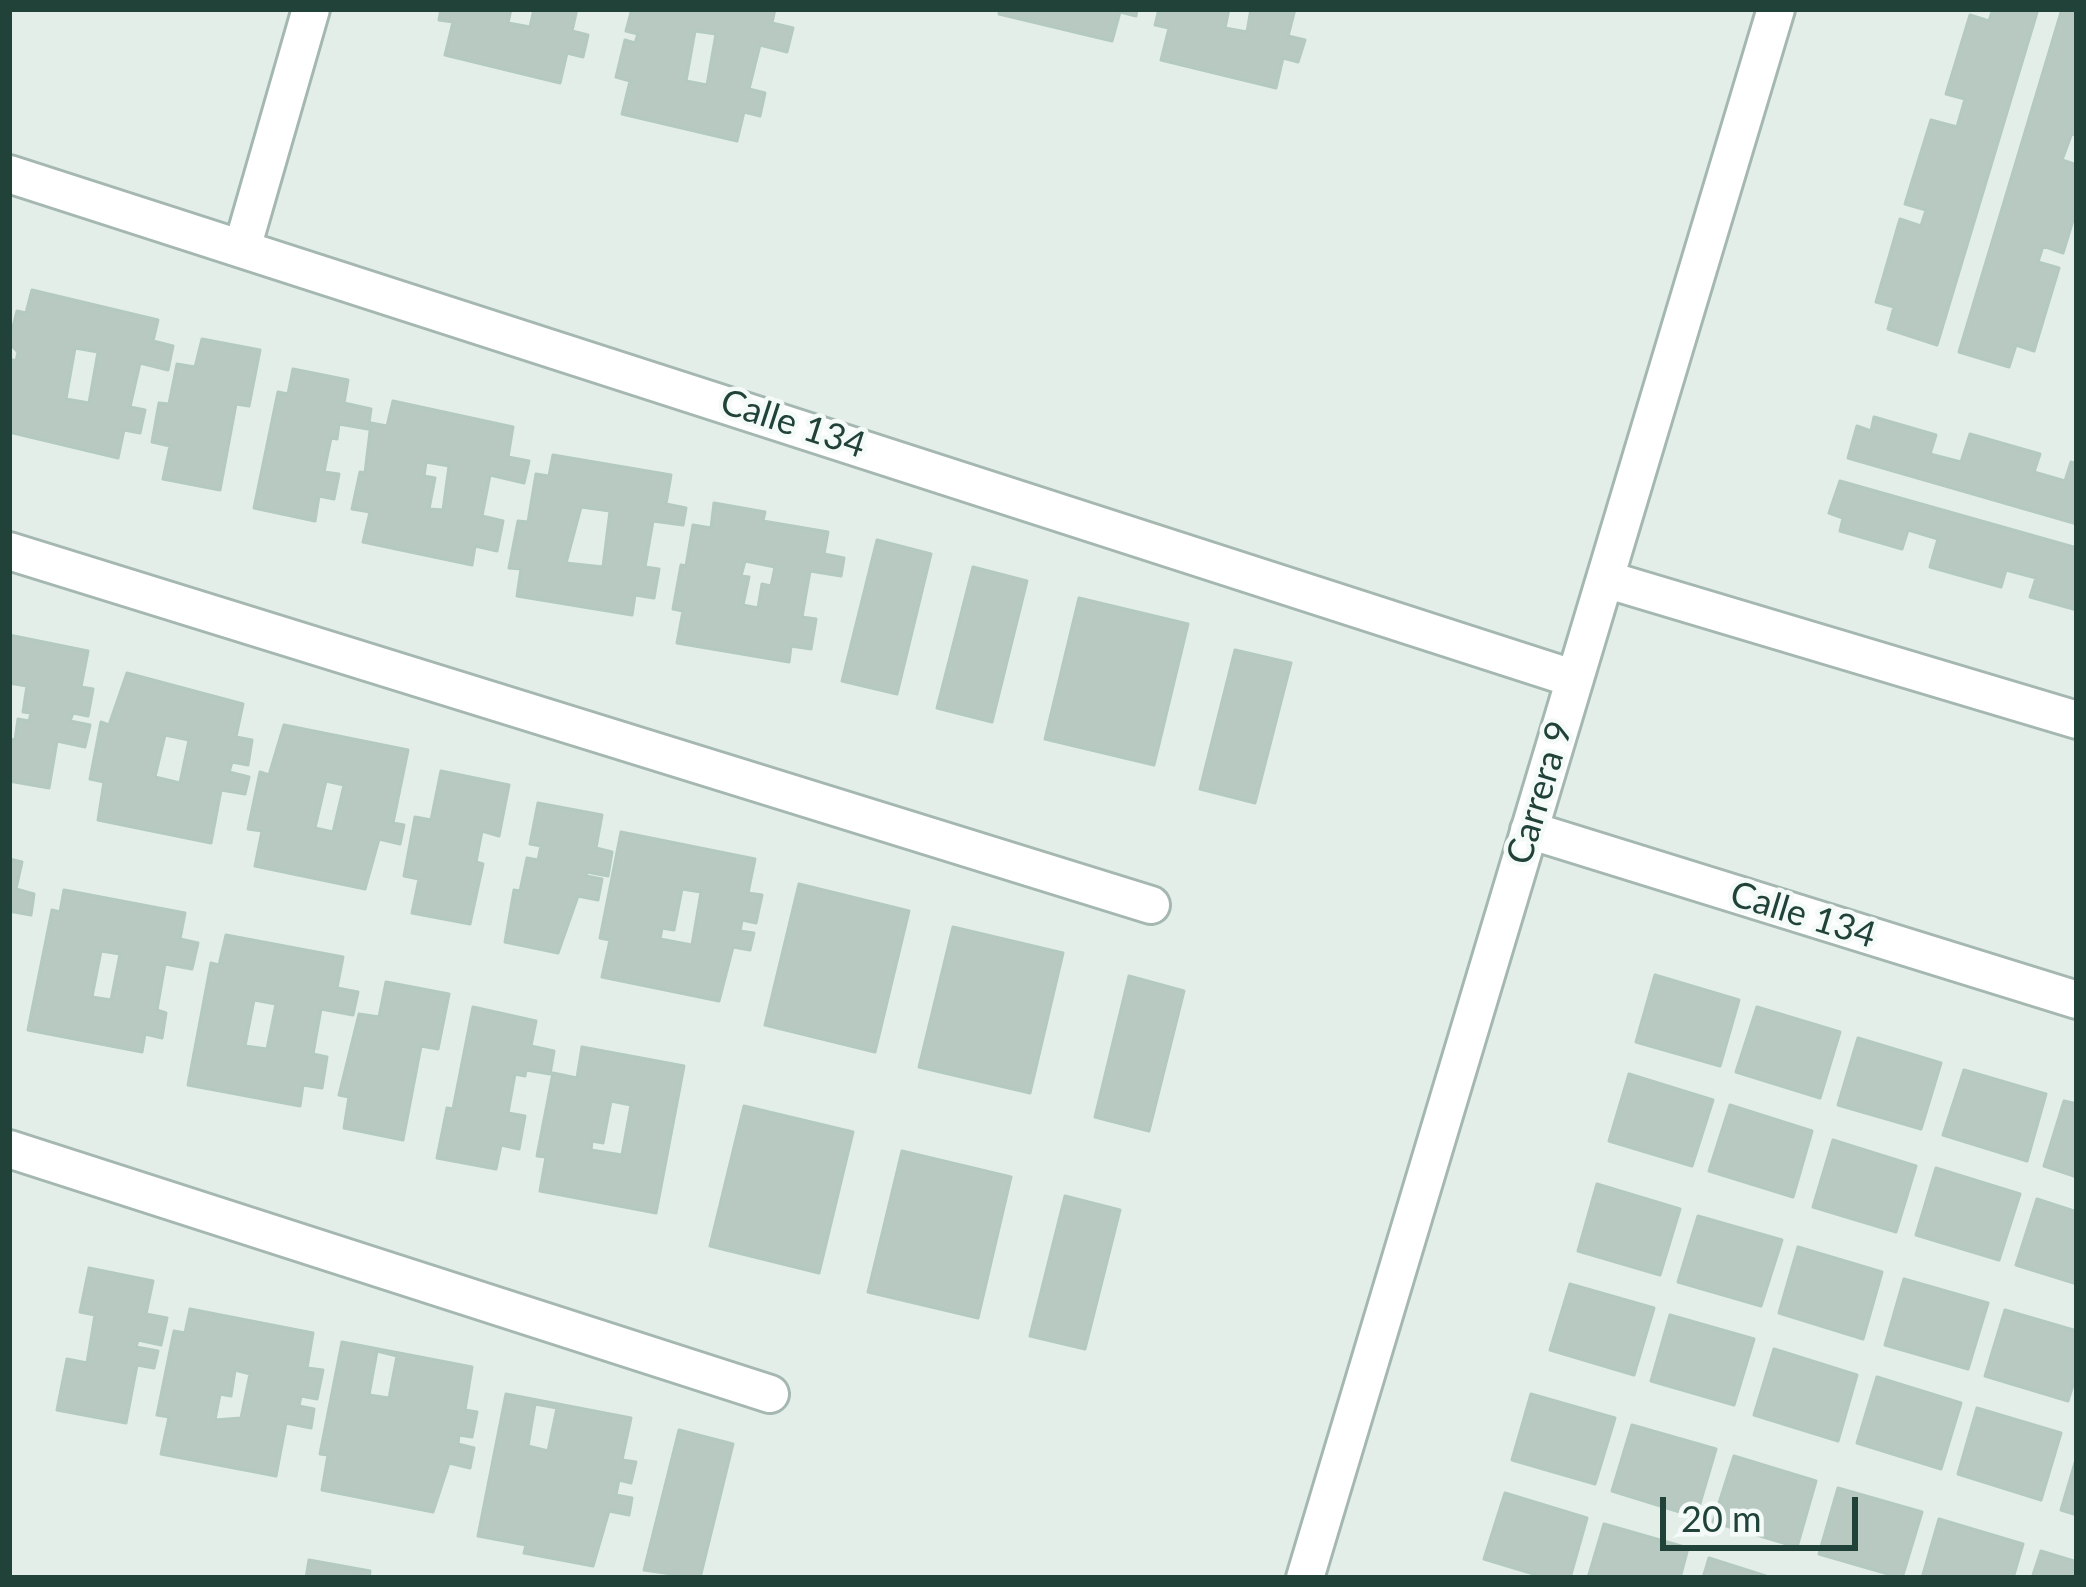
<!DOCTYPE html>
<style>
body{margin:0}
#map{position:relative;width:2086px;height:1587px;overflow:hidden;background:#e3eee9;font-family:Lato,sans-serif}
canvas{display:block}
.frame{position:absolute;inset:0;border:12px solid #204239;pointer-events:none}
.scale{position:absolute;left:1660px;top:1497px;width:198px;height:54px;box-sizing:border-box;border:6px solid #204239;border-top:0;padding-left:15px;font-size:36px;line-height:42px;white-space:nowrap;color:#204239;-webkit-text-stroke:9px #f4faf7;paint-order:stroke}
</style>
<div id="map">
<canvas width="2086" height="1587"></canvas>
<div class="frame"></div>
<div class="scale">20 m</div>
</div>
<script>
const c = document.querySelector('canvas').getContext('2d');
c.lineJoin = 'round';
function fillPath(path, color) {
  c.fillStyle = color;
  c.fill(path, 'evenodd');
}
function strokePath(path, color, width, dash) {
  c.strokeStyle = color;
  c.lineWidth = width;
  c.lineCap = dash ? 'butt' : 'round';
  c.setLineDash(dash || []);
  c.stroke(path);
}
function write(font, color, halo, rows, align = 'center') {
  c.font = font + ' Lato,sans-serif';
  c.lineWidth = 9;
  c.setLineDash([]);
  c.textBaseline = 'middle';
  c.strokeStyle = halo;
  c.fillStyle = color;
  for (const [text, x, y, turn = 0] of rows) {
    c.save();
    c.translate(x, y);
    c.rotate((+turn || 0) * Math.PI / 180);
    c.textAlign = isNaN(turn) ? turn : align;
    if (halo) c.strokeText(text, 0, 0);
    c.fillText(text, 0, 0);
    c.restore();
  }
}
const building = new Path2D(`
 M441,9H511L508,23L530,27L534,9H577L572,31L588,35L583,57L567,53L560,83L445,55L453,22L439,20Z
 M632,9H775L772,23L793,28L787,52L760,45L749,89L765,93L760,116L744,112L737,141L622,114L630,81L616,77L625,40L635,43L638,34L626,31ZM695,31L716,34L707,85L686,81Z
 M1000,9H1137L1136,16L1120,12L1112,41L999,14Z
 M1159,9H1229L1225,28L1247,32L1251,9H1295L1288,36L1305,40L1298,62L1283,58L1276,88L1161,60L1169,28L1155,25Z
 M1993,9H2038L1937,345L1888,329L1894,307L1876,302L1900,219L1921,226L1926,210L1905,204L1931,120L1957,127L1965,99L1946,94L1970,15L1989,21Z
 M2062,9H2077V135L2072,133L2062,160L2077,165V207L2063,253L2043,246L2038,262L2059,268L2034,351L2016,345L2009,367L1959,352Z
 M32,290L158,320L153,341L173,346L168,370L140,363L130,407L145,410L140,433L124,430L118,458L9,432V359L16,361L18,352L9,343L17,311L26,313ZM75,348L98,352L89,403L66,399Z
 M202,339L260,350L249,406L236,404L220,490L163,479L170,446L152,442L159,403L169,404L177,364L195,367Z
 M293,369L348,380L344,403L371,409L368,429L339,424L337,439L331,438L324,472L339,474L334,499L319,496L315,521L254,508L278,392L288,394Z
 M393,401L513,427L508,457L529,461L524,483L490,475L482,516L503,521L497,551L475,546L472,565L363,542L370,512L352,509L360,472L365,473L371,423L387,426ZM426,462L449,466L443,510L429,509L435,478L424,476Z
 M1874,417L1936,435L1930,454L1961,462L1970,434L2040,454L2034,472L2065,481L2071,462L2077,464V524L1848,458L1857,426L1871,431Z
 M553,455L671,475L666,504L686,508L683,525L653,521L645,567L659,569L654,598L635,595L632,615L517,596L521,569L509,568L518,521L528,522L536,474L549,476ZM581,507L610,511L603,567L566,563Z
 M1840,481L2077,548V610L2030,597L2036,578L2006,570L2001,587L1930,567L1938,539L1908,530L1902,549L1840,531L1843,518L1829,513Z
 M714,503L765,512L763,521L828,532L824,554L844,558L841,576L810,571L802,617L816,619L811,649L791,646L789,662L677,643L683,611L673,609L681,565L686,566L693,525L711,528ZM745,561L775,567L771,586L762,584L758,608L743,605L749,577L741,576Z
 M877,540L931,554L897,694L842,681Z
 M973,567L1027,581L992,722L937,708Z
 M1079,598L1188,624L1154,765L1045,739Z
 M9,635L88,651L81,687L93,689L88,716L73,713L70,721L90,725L85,747L57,741L49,788L9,781V739L15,740L18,719L29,721L31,713L23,712L27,686L9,683Z
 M1235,650L1291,663L1255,803L1200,789Z
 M127,673L243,704L236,737L252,740L248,765L232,762L229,772L249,777L245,794L221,790L211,843L98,820L104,782L90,779L101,722L109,725ZM165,735L189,740L180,783L155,777Z
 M284,725L408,750L393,823L404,825L400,844L379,839L365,889L255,866L262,831L248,829L260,772L269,775ZM326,781L344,785L333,832L315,828Z
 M441,771L509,785L499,836L482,831L476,862L483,864L470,924L412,913L419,879L404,876L415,817L431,820Z
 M538,803L602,815L596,848L612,852L608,876L587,872L586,876L602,879L598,900L578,896L558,953L505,942L514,890L520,891L527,858L538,860L541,846L530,844Z
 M621,832L755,859L748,893L762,895L756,923L742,920L740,931L754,933L750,950L733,947L719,1001L602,977L610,940L600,938ZM682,889L701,892L692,945L660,939L662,928L674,930Z
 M9,859L22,862L16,889L34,894L31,915L9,911Z
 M799,884L909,911L875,1052L765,1025Z
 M64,890L185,913L180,939L198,943L192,969L165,964L157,1010L166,1013L162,1038L145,1034L142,1052L28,1030L52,910L60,912ZM101,951L120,954L111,1000L92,997Z
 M953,927L1063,953L1030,1093L919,1067Z
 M226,935L343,957L337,988L358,992L353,1015L321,1009L313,1054L327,1057L322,1088L303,1085L300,1106L188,1085L211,963L219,965ZM254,1000L276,1004L267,1049L245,1046Z
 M1655,975L1739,1000L1720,1066L1636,1042Z
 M1129,976L1184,991L1149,1131L1095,1117Z
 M386,982L449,994L438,1049L421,1046L403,1140L344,1128L349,1097L339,1095L359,1014L379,1017Z
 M473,1007L536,1021L531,1046L554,1051L550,1074L526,1070L525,1076L515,1074L508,1113L525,1116L519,1149L501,1145L496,1169L437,1158L447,1108L453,1109Z
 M1757,1007L1840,1032L1820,1098L1736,1072Z
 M1858,1038L1941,1063L1921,1129L1838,1105Z
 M582,1047L684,1066L656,1213L540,1191L546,1157L537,1156L553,1073L577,1078ZM611,1101L631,1105L622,1155L591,1150L592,1141L603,1143Z
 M1964,1070L2046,1094L2027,1161L1943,1135Z
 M1629,1074L1713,1100L1692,1166L1609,1141Z
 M2064,1101L2077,1104V1177L2044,1166Z
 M1730,1105L1812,1131L1793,1197L1709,1171Z
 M744,1106L853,1132L819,1273L710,1246Z
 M1833,1140L1916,1166L1896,1232L1813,1207Z
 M902,1151L1011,1177L978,1318L868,1292Z
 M1936,1168L2020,1194L1999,1260L1916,1235Z
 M1597,1184L1680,1209L1660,1275L1578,1251Z
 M1065,1196L1120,1210L1085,1349L1030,1336Z
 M2037,1199L2077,1212V1284L2016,1265Z
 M1698,1216L1782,1240L1761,1306L1678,1282Z
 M1798,1247L1882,1272L1863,1339L1779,1313Z
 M89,1268L153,1281L146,1314L167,1318L161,1345L138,1340L136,1347L158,1351L154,1368L137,1365L126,1423L57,1410L67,1359L87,1363L95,1315L80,1312Z
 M1904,1279L1988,1303L1968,1369L1885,1345Z
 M1570,1284L1654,1308L1634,1375L1550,1350Z
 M190,1309L313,1333L307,1368L323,1370L317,1399L301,1396L299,1406L314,1409L311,1428L286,1423L276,1476L161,1454L169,1417L157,1415L174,1331L185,1333ZM235,1370L250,1374L241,1418L215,1420L220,1394L231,1396Z
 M2005,1310L2077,1331V1372L2068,1401L1985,1376Z
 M1670,1315L1754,1339L1734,1405L1651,1381Z
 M342,1342L472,1367L465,1410L477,1412L472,1437L459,1435L458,1444L474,1448L470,1468L449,1463L433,1512L322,1490L328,1455L320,1454ZM377,1351L397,1356L389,1398L369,1395Z
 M1774,1349L1857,1375L1838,1441L1754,1415Z
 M1877,1377L1961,1403L1941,1469L1857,1443Z
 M506,1394L631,1418L622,1460L636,1462L631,1483L619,1480L616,1495L632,1498L629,1515L609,1511L593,1566L524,1553L526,1545L478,1536ZM535,1404L557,1408L548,1451L528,1446Z
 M1531,1394L1615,1418L1595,1484L1512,1460Z
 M1977,1408L2061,1433L2041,1500L1958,1474Z
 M1632,1425L1716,1449L1696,1517L1612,1491Z
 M679,1430L733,1444L700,1578L644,1570Z
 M1734,1456L1816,1481L1797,1547L1713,1522Z
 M2077,1456V1515L2061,1510Z
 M1838,1488L1922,1512L1902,1578L1819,1554Z
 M1505,1493L1587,1518L1570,1578H1547L1484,1559Z
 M1939,1519L2023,1544L2013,1578H1922Z
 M1604,1524L1688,1548L1680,1578H1588Z
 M2041,1551L2077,1562V1578H2032Z
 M1709,1558L1772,1578H1703Z
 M309,1560L370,1571L369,1578H306Z`);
fillPath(building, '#b8c9c2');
strokePath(building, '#b4c9c0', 3);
const minor = new Path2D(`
 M9,174L1575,679
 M243,245L311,9
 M9,551L1151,905
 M1605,579L2077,720
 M1529,830L2077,1000
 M9,1149L770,1394
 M1305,1578L1776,9`);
strokePath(minor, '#a5b7b1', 42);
strokePath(minor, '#fff', 36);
write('36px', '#204239', '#f4faf7', [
 ["Calle 134",793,424,18],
 ["Carrera 9",1540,793,-73],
 ["Calle 134",1803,915,17]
]);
</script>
